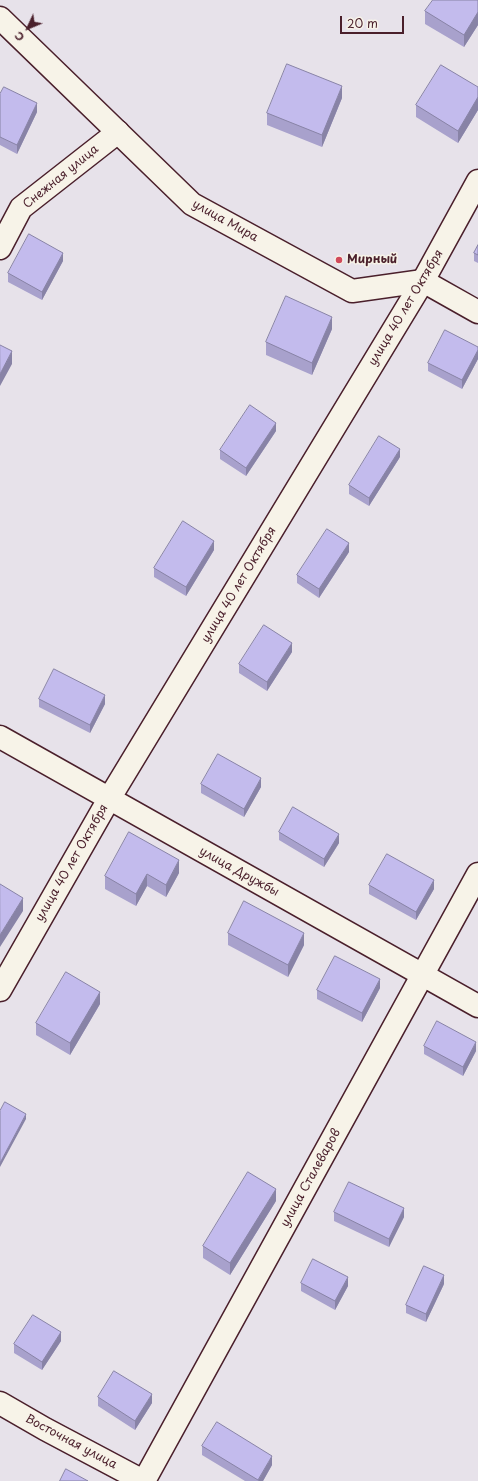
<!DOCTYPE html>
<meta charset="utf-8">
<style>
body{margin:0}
#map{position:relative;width:478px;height:1481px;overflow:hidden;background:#e7e2ea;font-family:"Playpen Sans",sans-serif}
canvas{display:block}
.north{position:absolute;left:8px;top:8px;width:40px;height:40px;-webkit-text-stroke:3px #f7f3e8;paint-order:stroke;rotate:226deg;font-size:11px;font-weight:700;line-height:16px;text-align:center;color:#4a1f2b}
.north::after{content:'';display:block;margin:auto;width:14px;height:18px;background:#4a1f2b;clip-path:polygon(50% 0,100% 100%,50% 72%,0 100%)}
.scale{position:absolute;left:340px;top:16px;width:64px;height:18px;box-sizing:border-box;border:2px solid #4a1f2b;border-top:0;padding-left:5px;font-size:12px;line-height:14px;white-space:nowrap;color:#4a1f2b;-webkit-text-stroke:3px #f7f3e8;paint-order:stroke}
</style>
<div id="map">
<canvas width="478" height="1481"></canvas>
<div class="north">С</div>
<div class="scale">20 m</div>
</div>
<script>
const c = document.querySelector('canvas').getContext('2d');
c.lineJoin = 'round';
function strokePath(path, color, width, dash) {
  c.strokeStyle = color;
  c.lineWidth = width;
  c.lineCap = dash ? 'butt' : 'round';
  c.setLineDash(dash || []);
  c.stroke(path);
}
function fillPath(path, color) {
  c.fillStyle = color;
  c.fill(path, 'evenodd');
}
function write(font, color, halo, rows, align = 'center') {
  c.font = font + ' "Playpen Sans",sans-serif';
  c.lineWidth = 3;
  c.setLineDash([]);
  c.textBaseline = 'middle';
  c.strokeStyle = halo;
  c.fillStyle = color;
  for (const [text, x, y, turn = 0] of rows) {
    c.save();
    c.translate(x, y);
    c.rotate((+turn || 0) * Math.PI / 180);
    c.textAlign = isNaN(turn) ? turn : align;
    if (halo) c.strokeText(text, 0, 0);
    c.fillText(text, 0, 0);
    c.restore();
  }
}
const street = new Path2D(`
 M0,248L21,208L118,132
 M0,737L478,1006
 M0,990L109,799L423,281L478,181
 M0,1403L45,1429L143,1481
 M144,1481L478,874`);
const secondary = new Path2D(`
 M0,18L192,204L352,291L423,281L478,312`);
strokePath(street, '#4a1f2b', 25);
strokePath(secondary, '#4a1f2b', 25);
strokePath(street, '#f7f3e8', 22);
strokePath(secondary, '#f7f3e8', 22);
fillPath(new Path2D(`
 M478,0V25L464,47L425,24V11Z
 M478,87V110L458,143L416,117V105Z
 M0,94L37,112L17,154L0,145Z
 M342,98L322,147L267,125V113Z
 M478,245V263L474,261V253Z
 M63,261L42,300L8,282V273Z
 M332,329L312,375L266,355V342Z
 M478,347V359L462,389L428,371V363Z
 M276,431L246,476L220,459V450Z
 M400,457L369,506L349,494V485Z
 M214,550L186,596L154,577V568Z
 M349,552L319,598L297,583V575Z
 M292,652L267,691L239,673V664Z
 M39,699L105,704L90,733L39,707Z
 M201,784L261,787L244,817L201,793Z
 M279,832L339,843L324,867L279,840Z
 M179,873L166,897L147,886L136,906L105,889V876Z
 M369,885L434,889L416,920L369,894Z
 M228,933L304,945L288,977L228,945Z
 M380,988L362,1022L317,999V990Z
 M100,1004L70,1055L36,1035V1023Z
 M424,1046L476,1051L463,1076L424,1054Z
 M276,1201L230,1275L203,1258V1246Z
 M334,1212L404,1217L389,1247L334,1221Z
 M301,1283L348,1286L335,1310L301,1291Z
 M444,1284L426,1322L406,1313V1305Z
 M61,1341L42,1370L14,1353V1344Z
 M98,1397L152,1403L135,1430L98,1406Z
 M202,1446L272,1465L263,1481H245L202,1455Z`), '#a8a1cc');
fillPath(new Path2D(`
 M478,12V25L464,47V35Z
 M342,86V98L322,147V135Z
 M478,97V110L458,143V131Z
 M37,103V112L17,154V145Z
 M63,253V261L42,300V292Z
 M332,317V329L312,375V363Z
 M478,350V359L462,389V380Z
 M12,351V364L0,386V374Z
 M276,423V431L246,476V468Z
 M400,449V457L369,506V498Z
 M214,541V550L186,596V587Z
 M349,543V552L319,598V589Z
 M292,643V652L267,691V682Z
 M105,695V704L90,733V725Z
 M261,778V787L244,817V809Z
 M339,834V843L324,867V859Z
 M179,860V873L166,897V885Z
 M147,874V886L136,906V894Z
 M434,880V889L416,920V912Z
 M23,898V911L0,947V935Z
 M304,933V945L288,977V965Z
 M380,979V988L362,1022V1013Z
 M100,992V1004L70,1055V1043Z
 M476,1042V1051L463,1076V1067Z
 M26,1114V1119L0,1167V1163Z
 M276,1189V1201L230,1275V1263Z
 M404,1208V1217L389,1247V1239Z
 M444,1275V1284L426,1322V1314Z
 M348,1277V1286L335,1310V1301Z
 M61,1332V1341L42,1370V1362Z
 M152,1394V1403L135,1430V1421Z
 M272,1456V1465L263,1481H258Z`), '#8883a6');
const building = new Path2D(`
 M433,0H478V12L464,35L425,11Z
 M287,64L342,86L322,135L267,113Z
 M441,65L478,87V97L458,131L416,105Z
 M4,87L37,103L17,145L0,137V94Z
 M29,234L63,253L42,292L8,273Z
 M478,245V255L474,253Z
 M286,296L332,317L312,363L266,342Z
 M445,330L478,347V350L462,380L428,363Z
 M0,345L12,351L0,374Z
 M250,405L276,423L246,468L220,450Z
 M379,436L400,449L369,498L349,485Z
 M183,521L214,541L186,587L154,568Z
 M327,529L349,543L319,589L297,575Z
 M264,625L292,643L267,682L239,664Z
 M54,669L105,695L90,725L39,699Z
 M218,754L261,778L244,809L201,784Z
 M293,807L339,834L324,859L279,832Z
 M129,832L179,860L166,885L147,874L136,894L105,876Z
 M387,854L434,880L416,912L369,885Z
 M0,884L23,898L0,935Z
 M244,901L304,933L288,965L228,933Z
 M335,956L380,979L362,1013L317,990Z
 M66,972L100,992L70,1043L36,1023Z
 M437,1021L476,1042L463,1067L424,1046Z
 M5,1102L26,1114L0,1163V1111Z
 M248,1172L276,1189L230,1263L203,1246Z
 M349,1182L404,1208L389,1239L334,1212Z
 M313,1259L348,1277L335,1301L301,1283Z
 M424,1266L444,1275L426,1314L406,1305Z
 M33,1315L61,1332L42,1362L14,1344Z
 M114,1371L152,1394L135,1421L98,1397Z
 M217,1422L272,1456L258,1480L202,1446Z
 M66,1469L88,1481H60Z`);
fillPath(building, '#c3bbed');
strokePath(building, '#8883a6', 1);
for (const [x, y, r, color] of [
 [339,260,4,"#d1495b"]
]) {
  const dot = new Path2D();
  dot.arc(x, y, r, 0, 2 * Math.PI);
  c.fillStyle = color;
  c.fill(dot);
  strokePath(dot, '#f7f3e8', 1.5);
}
write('12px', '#4a1f2b', '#f7f3e8', [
 ["Снежная улица",61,177,-39],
 ["улица Мира",225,221,29],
 ["улица 40 лет Октября",406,308,-59],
 ["улица 40 лет Октября",239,585,-59],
 ["улица 40 лет Октября",72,863,-60],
 ["улица Дружбы",239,872,29],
 ["улица Сталеваров",311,1178,-61],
 ["Восточная улица",71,1442,28]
]);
write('bold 12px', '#4a1f2b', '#f7f3e8', [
 ["Мирный",347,260]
], 'left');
</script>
